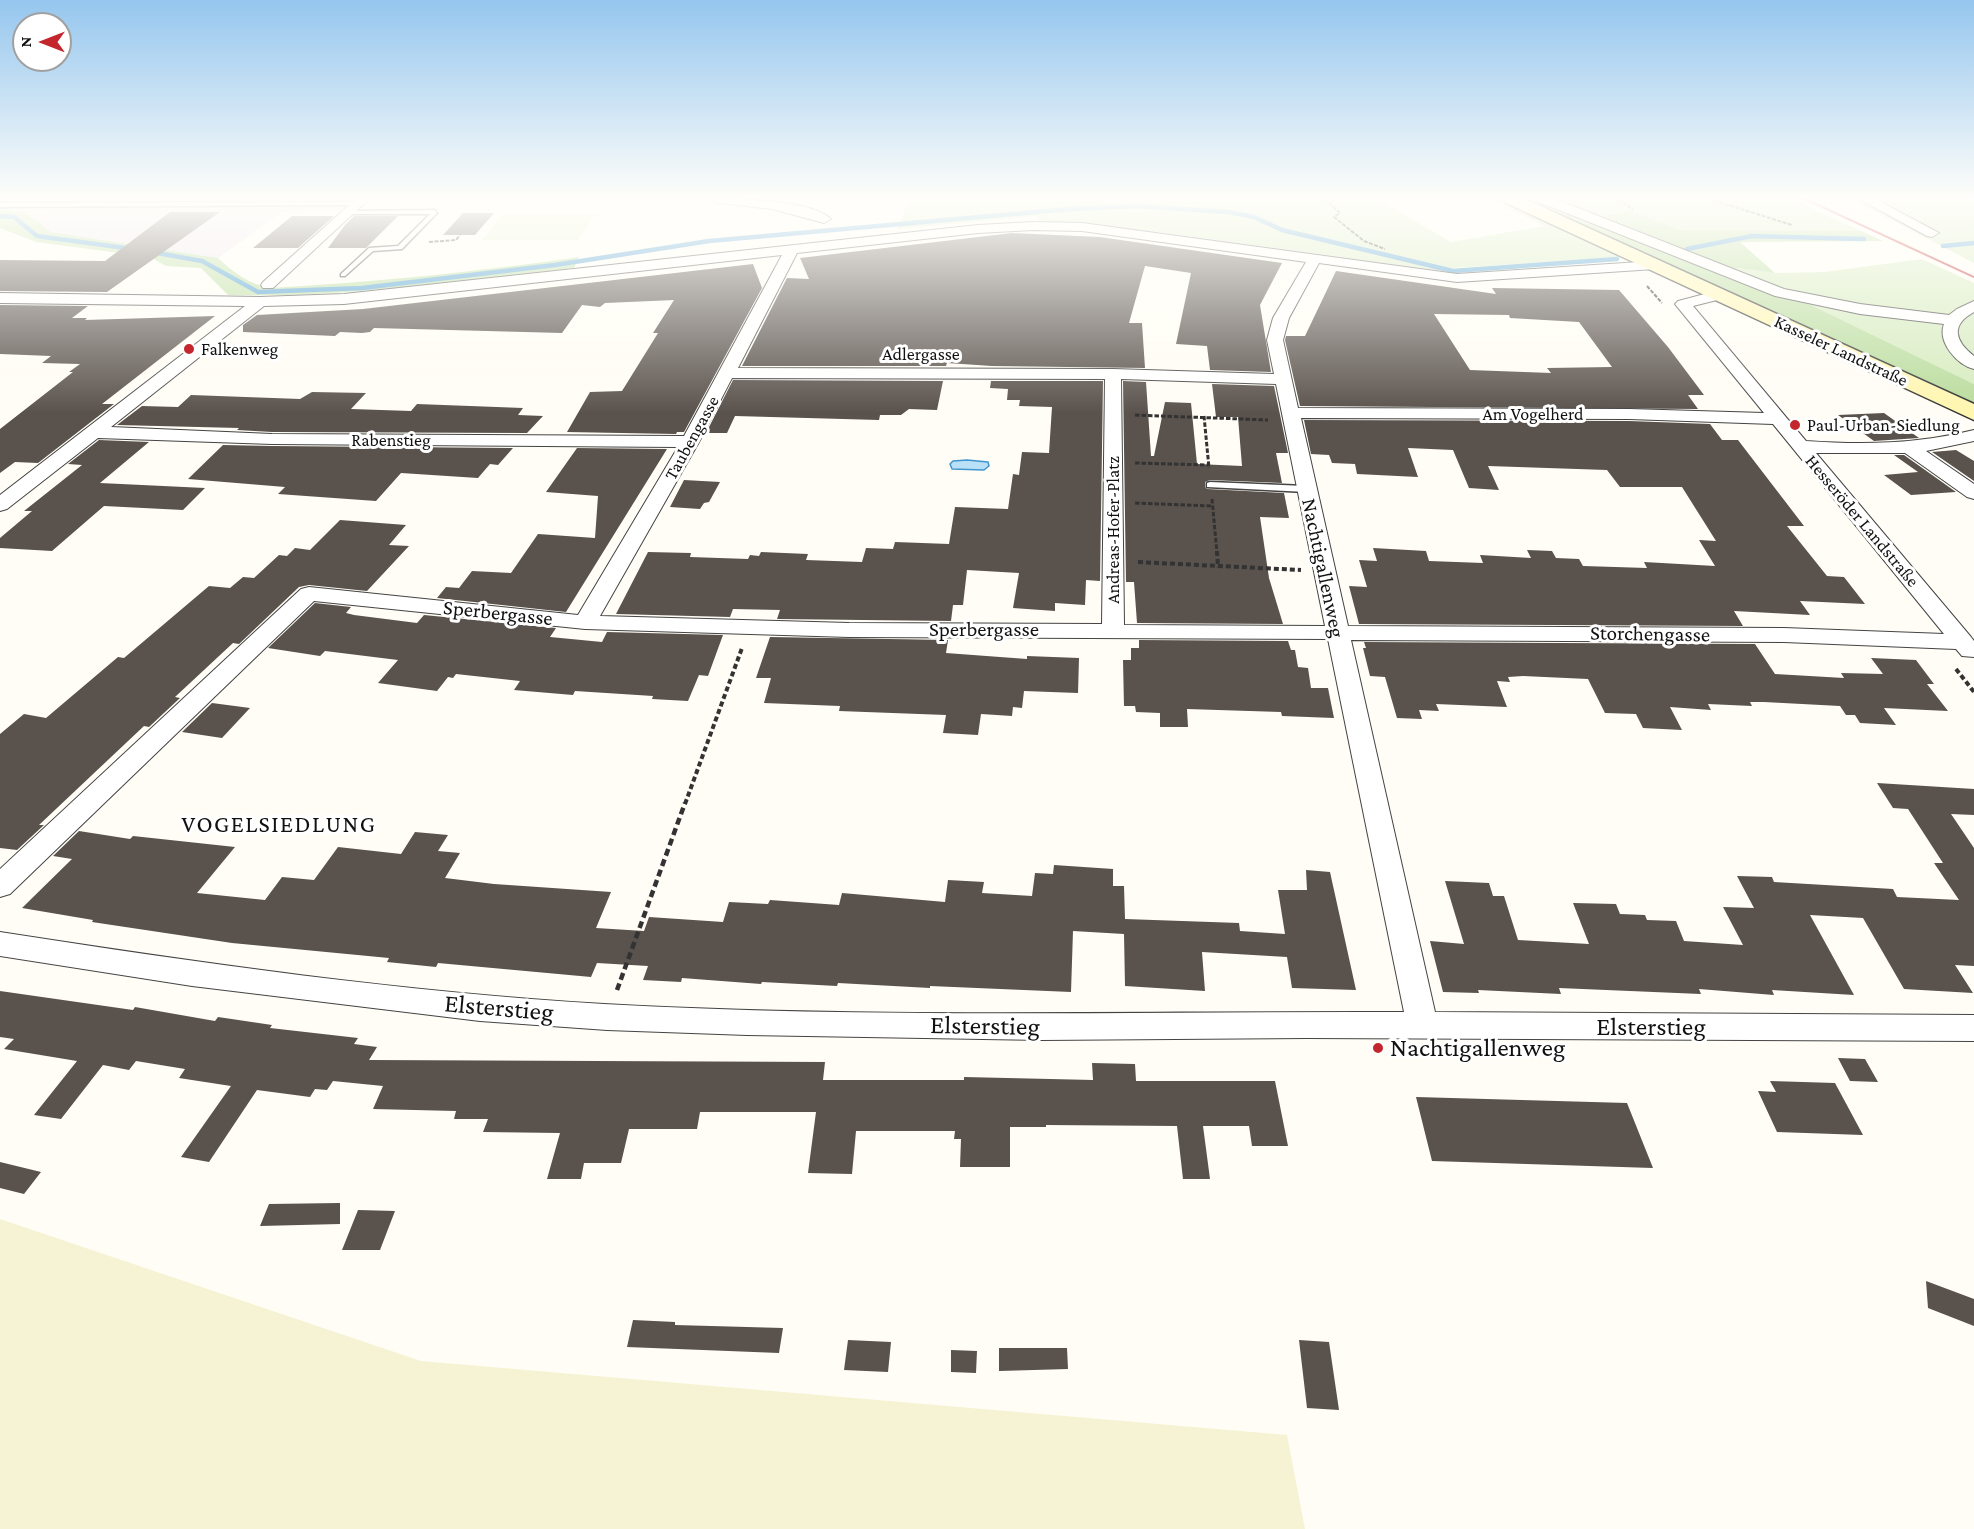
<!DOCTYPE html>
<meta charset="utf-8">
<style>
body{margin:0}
#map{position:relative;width:1974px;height:1529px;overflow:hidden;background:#fffdf5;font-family:"Crimson Pro",serif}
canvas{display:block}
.north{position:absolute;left:12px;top:12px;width:60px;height:60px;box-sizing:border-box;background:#fff;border:2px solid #a0a0a0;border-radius:50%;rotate:270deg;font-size:16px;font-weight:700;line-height:24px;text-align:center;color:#111}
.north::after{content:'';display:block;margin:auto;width:21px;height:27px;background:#c4262e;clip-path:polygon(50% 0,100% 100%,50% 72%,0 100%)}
</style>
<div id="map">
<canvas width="1974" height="1529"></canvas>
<div class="north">N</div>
</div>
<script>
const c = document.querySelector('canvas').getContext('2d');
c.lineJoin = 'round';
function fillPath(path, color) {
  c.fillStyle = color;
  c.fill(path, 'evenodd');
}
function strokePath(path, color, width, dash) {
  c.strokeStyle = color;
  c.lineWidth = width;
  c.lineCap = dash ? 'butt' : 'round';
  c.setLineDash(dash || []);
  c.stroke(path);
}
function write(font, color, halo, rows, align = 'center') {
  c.font = font + ' "Crimson Pro",serif';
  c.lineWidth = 6;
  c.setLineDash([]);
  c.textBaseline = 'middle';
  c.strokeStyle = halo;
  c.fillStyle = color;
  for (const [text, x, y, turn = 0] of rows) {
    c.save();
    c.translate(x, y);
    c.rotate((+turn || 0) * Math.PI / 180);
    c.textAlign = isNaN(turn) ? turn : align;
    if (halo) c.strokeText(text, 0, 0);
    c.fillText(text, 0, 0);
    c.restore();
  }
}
fillPath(new Path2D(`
 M0,199H373L359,211L281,212L218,258L51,232L25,212L0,209Z`), '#eee6ef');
fillPath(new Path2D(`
 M0,1219L421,1361L1287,1435L1305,1529H0Z`), '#f6f3d4');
fillPath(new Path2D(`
 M910,199H1377L1451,242L1545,226L1488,199H1527L1647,253L1615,258L1452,268L1450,272L1158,232L1040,221L1036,216L897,229Z
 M1539,199H1791L1861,231L1679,230L1630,211L1729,267L1775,273L1825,272L1922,259L1974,283V384L1811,305L1740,282Z
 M1851,199H1974V263Z`), '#d5ebbd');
fillPath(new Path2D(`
 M1527,199H1539L1740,282L1811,305L1974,384V403Z
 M0,209L25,212L51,232L218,258C233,272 250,285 271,288C374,282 477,272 579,257L574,268C459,281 344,298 228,295L201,268L166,266L150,257L36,242L0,228Z
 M1630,211L1679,230L1861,231L1883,241L1740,242L1775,273L1729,267L1603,216Z`), '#b9dc9c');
fillPath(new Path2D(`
 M595,214L578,240H482L503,215Z`), '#e6f2cf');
const water = new Path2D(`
 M967,460L988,462L989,466L984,470L952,469L950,464L953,461Z`);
fillPath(water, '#b9e0f7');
strokePath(water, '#3f96cf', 1.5);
strokePath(new Path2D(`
 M0,216L14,217L37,236L133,249
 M1943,246L1974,243
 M1687,249L1752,236L1864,239
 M152,252L202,261L258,292L362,288L555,265L709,241L1069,209L1138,206L1229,212L1254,217L1282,230L1453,271L1617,259`), '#3f96cf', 4.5);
fillPath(new Path2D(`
 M170,212H220L107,292L0,291V260L105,261Z
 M463,213H494L475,235H443Z
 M292,216H334L298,248H253Z
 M354,216H398L366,248H328L345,225Z
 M1012,233L1100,237L1282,263L1260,305L1271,372L1210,370L1207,346L1176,344L1191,273L1145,266L1129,323H1142L1145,368L992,366L947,363L946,366H742L787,278L809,279L800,258Z
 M753,264L762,288L684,432H677L676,434L567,432L590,392L622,391L658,333H653L674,300L605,303L600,307L582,305L562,333L374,328L370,332L362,333L340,332L335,336L243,332V325L257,315L363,309Z
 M1336,271L1496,294L1492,288L1619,290L1668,347L1704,395H1688L1698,409L1300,406L1285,340L1286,336H1305ZM1434,314L1509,315L1510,318L1579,322L1612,367L1547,368L1551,373L1470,370Z
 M0,305L88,306L72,318H87L85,320L215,316L102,404H114L38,463L15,462L0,473V429L73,372H69L80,364L42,363L51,356L0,354Z
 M733,380L943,381L937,410L909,409L901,415H880L879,420L735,416L727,433H706Z
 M991,381H1103L1100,581L1086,580L1085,605L1055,603V611L1013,608L1019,573L967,570L963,605H953L951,621L777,619L780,610L733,609L730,617L616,614L648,552L691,553L690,557L748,559L750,555L759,556L761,552L808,554L806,560L862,562L866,548L893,549L895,542L949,544L955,507L1008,509L1013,474L1019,475L1022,452L1049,453L1052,407L1019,406L1020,400H1007L1008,389L990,388Z
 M1123,381L1146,382L1151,456H1154L1165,402L1191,403L1197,464L1242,466L1238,417H1216L1212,384L1274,386L1288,453H1276L1282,483L1210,480L1205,482V487L1207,489L1284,493L1289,518L1260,517L1269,578L1283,624L1137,623L1134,582H1126Z
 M312,392L366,393L351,409L411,411L417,404L523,408L518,415L543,416L527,433L272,432L237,430L239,428L117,425L142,406L178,407L191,395L300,399Z
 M1884,413L1919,438L1874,441L1838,415Z
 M1304,420L1629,421L1710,424L1722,440H1738L1804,526H1787L1827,576L1844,577L1865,604L1800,601L1810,615L1734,611L1743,626L1359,624L1349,586L1367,587L1359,560L1377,561L1373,548L1426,551L1429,561L1483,563L1480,555L1531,558L1527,550L1552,551L1556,558L1579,559L1583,566L1647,568L1644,562L1715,566L1699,540L1716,541L1682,487H1620L1607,470L1488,466L1499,490L1469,488L1453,450L1408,448L1418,477L1357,474L1355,464L1332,463L1329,455L1311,454Z
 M99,440L149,442L100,483L205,488L183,510L104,506L52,551L0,548V538L32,511H24L82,465L68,464Z
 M223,445L272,446L513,448L498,465L490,464L478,478L401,473L376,501L278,494L285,487L188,479Z
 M577,448L667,449L566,612L437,598L446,587L459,588L472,571L511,573L538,534L595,538L598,496L546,492Z
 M1956,450L1974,461V481L1932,452Z
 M1894,455H1904L1956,492L1911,495L1884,475L1918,472Z
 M684,480L720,482L709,502L704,503L700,509L670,507Z
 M340,520L406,525L389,545L409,546L367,591L309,585L299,587L239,644L233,643L175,697L180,698L149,727L144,726L39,825H44L17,850L0,848V734L24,714L46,718L118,657L124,658L209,586L230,588L243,577L254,578L279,555L287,556L295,548L310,550Z
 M315,603L351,607L346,613L354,615L417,623L424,615L556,628L550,637L602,642L607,632L723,635L708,676L699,675L688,701L652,699L653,696L575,691L573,695L514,690L520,681L456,674L453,678L448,677L437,691L378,683L398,660L325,651L320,656L268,648Z
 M770,637L948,640L946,653L1027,659V656L1079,658L1078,693L1024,691L1022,708L1013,707L1012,716L981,714L978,735L943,733L946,715L839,711L840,706L764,703L771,678H756Z
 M1139,640L1288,641L1291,650H1295L1298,667L1308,668L1311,688H1328L1334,718L1282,716L1281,712L1187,709L1188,727H1160V713L1136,712L1135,706H1124L1123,660H1131V648H1139Z
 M1364,642L1755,644L1775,674L1844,678L1841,673L1883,674L1871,658L1916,660L1934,684H1927L1948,711L1884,708L1896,725L1860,723L1855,715H1846L1840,706L1764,702H1750L1752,706L1708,704L1711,710L1670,707L1682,730L1643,728L1636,714L1605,713L1588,679L1523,676L1508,677L1510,682L1497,681L1507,707L1436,704L1439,711L1419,710L1422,719L1397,718L1385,677L1370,676L1363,648H1366Z
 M212,703L250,708L222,738L182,732Z
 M1877,783L1974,789V815L1951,814L1974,848V966L1955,965L1973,993L1904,989L1863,918L1810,915L1854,995L1772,990L1774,995L1699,989L1701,994L1559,988L1561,994L1478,990L1479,993L1443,992L1430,941L1464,944L1445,881L1489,883L1493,896H1504L1518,940L1589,944L1573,903L1616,904L1620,914L1645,915L1647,920L1676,921L1684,941L1743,945L1723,907L1754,908L1737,876L1772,877L1774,882L1893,889L1897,897L1959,900L1934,863H1943L1908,809L1893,808Z
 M79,831L130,839L133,836L235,847L197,893L265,900L282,877L314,880L338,847L401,854L415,832L448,835L438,851L460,853L445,878L494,884L611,892L596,928L644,931L649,917L723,922L729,902L768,904L770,900L839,905L842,893L945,902L948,880L984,882L982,893L1032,896L1035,873L1053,874L1054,865L1113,869V886H1124L1125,919L1239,923L1240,931L1285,934L1278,890H1307L1306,870L1330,872L1356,990L1292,988L1287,957L1202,952L1205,991L1125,986L1124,934L1073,931L1071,992L930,986V988L838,983L837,986L762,982L761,984L682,978L681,982L643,980L648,966L597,963L591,977L438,963L436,967L387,962L389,958L232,943L92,922L93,920L22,908L72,859L53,856Z
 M0,991L133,1010L135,1007L215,1021L218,1017L272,1025L270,1028L358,1038L354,1044L377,1047L369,1060L825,1062L823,1080H964V1077L1093,1080L1092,1063L1135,1064L1136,1081H1275L1288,1146H1252L1249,1126H1203L1210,1179H1183L1177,1126L1046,1125V1127H1010V1167H960L961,1139H954L955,1131H856L852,1174L808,1173L816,1112H700L697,1129H629L621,1163H584L581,1179H547L560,1133L483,1132L488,1119H454L456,1111L373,1109L383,1086L333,1081L327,1090L315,1089L310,1097L257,1090L209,1162L181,1157L231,1086L179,1078L185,1069L136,1061L129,1070L103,1065L61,1119L34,1115L77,1061L4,1049L14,1039L0,1037Z
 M1838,1058L1865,1059L1878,1082L1850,1081Z
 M1770,1081L1835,1083L1863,1135L1777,1132L1758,1091L1776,1092Z
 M1416,1097L1627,1103L1653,1168L1432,1161Z
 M0,1162L41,1172L24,1194L0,1188Z
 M340,1203V1224L260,1226L269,1204Z
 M358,1210L395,1211L380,1250H342Z
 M1926,1281L1974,1299V1326L1928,1308Z
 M633,1320L675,1322V1325L783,1328L779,1353L627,1347Z
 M848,1340L891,1342L888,1372L844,1370Z
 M1299,1340L1329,1342L1339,1410L1307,1408Z
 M999,1348H1067L1068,1369L999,1371Z
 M951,1350L977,1351L976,1373L951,1372Z`), '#5a524d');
const service = new Path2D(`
 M361,202L359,205L0,207V203Z
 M435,210L437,213L402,249L373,251L345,276H341V274L369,248L398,246L430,214H349L347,211Z
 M1210,482L1306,486L1311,489L1306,492L1207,487V483Z`);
const minor = new Path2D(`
 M356,199H369L273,288H263L261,285L263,282Z
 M712,199C738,199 812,200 831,219L824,223L772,209L718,203Z
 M1538,199H1555L1784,289L1860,304L1949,315L1957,309L1974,301V312C1950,325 1955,341 1974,356V369C1957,365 1937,342 1944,324L1860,314L1775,296L1539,202Z
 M1859,199H1875L1939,233L1932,237L1927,236Z
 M1033,222L1082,223L1457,274L1655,261L1662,265L1655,269L1457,282L1319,263L1289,318L1283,340L1298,408L1629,409L1764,413L1675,304L1678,301L1720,290L1725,292L1728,295L1725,298L1693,306L1806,441C1864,445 1918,444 1974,430V441L1926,451L1974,484V499L1967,497L1905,453H1816L1971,637L1974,641V657L1962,656L1956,649L1784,642L1351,640L1435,1012L1974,1015V1041L1307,1038L1042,1040L747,1035L607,1030L480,1021L192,986L0,956V932C200,963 402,992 604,1004C871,1019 1138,1011 1404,1012L1328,639L849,637L585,629L314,601L10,894L0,897V869L301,589L309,587L578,615L678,447L272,444L98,438L7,509L0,511V495L245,306L0,303V293L260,297L344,294L978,225ZM1033,230L1082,231L1306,262L1273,318L1267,340L1274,374L1113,369L738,368L797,253L978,233ZM782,255L684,436L272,434L111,427L264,306L344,304ZM732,378L1105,379L1102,624L849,623L600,616L699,442ZM1121,379L1276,384L1325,626L1124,625ZM1301,418L1629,419L1773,424L1944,634L1784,628L1348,626Z`);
const secondary = new Path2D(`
 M1504,199H1525L1974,404V420L1506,203Z`);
strokePath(service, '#444', 3);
strokePath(minor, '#444', 2);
strokePath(secondary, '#333', 3);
strokePath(new Path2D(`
 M1325,199L1340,213L1334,217L1364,241L1385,249
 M1619,199L1633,210
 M1709,199L1792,225
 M429,242L456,240L460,235
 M1647,286L1662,303`), '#333', 2, [4, 1.5]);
strokePath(new Path2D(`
 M1135,415L1268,420
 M1204,416L1209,468
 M1135,463L1209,465
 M1212,499L1217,553
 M1135,503L1212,506`), '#333', 3, [4.5, 2]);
strokePath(new Path2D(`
 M1217,551L1218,567
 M1138,562L1301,570
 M1956,669L1974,692
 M685,804L742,648`), '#333', 4, [5, 3]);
strokePath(new Path2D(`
 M617,990L685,803`), '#333', 4.5, [7, 4]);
fillPath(service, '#fff');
fillPath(minor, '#fff');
fillPath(secondary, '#fff6b0');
strokePath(new Path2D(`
 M1805,199L1974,277`), '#c4262e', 2);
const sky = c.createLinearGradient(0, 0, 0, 413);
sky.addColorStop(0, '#95c6ee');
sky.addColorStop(0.48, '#fffefa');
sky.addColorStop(1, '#fffefa00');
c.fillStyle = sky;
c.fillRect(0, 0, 1974, 413);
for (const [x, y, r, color] of [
 [189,349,6,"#c4262e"],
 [1795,425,6,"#c4262e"],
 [1378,1048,6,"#c4262e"]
]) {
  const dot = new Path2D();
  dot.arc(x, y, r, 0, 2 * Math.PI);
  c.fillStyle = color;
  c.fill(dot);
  strokePath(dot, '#fff', 2);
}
write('18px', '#111', '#fff', [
 ["Falkenweg",201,349],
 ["Paul-Urban-Siedlung",1807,425]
], 'left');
write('18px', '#111', '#fff', [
 ["Kasseler Landstraße",1841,351,25],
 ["Adlergasse",921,354],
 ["Am Vogelherd",1533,414],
 ["Taubengasse",692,438,-61],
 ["Rabenstieg",391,440],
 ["Hesseröder Landstraße",1862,521,50],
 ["Andreas-Hofer-Platz",1113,530,-90]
]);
write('21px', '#111', '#fff', [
 ["Nachtigallenweg",1323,568,78],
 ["Sperbergasse",498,613,6],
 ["Sperbergasse",984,630],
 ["Storchengasse",1650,634,1]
]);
c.letterSpacing = '1.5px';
write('24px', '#111', '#fff', [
 ["VOGELSIEDLUNG",279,825]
]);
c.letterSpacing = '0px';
write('26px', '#111', '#fff', [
 ["Elsterstieg",499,1008,5],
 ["Elsterstieg",985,1026,1],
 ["Elsterstieg",1651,1027]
]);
write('26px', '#111', '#fff', [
 ["Nachtigallenweg",1390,1048]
], 'left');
</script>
